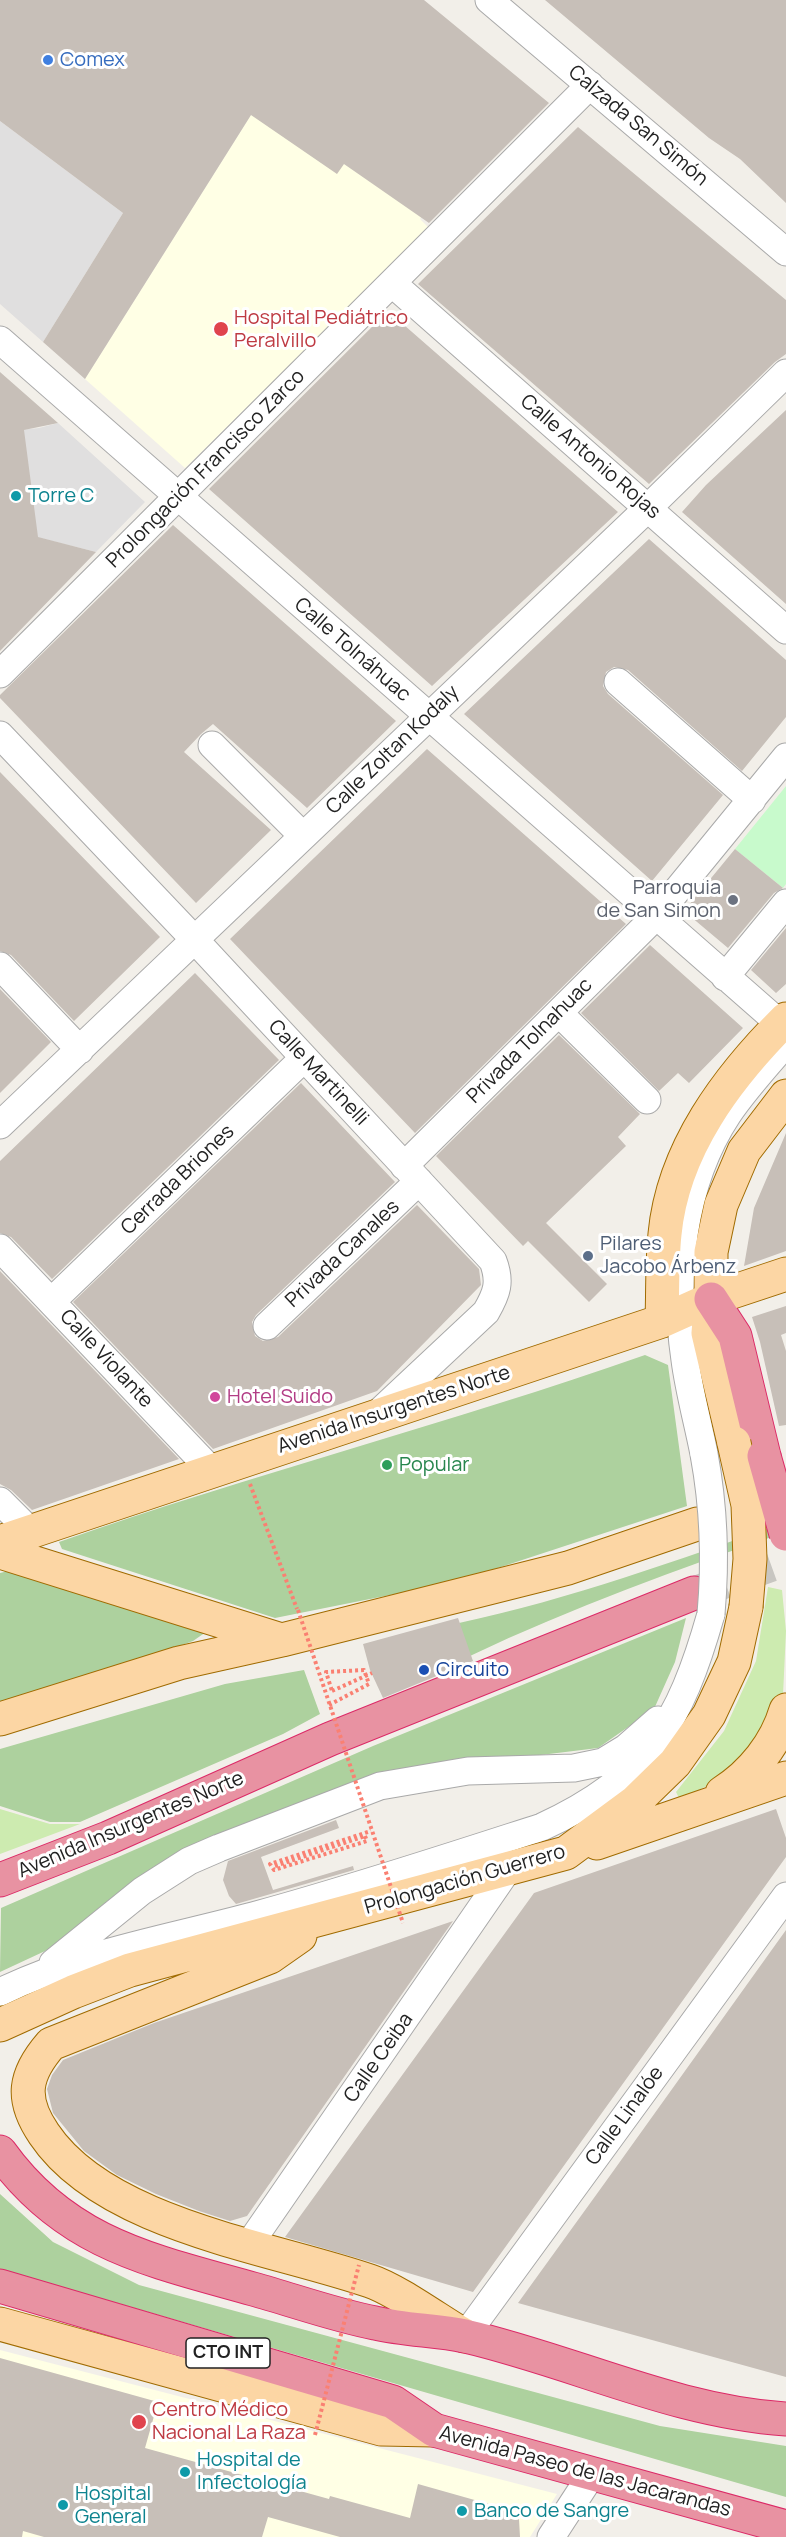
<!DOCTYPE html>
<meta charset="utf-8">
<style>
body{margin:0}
canvas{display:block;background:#f2efe9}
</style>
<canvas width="786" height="2537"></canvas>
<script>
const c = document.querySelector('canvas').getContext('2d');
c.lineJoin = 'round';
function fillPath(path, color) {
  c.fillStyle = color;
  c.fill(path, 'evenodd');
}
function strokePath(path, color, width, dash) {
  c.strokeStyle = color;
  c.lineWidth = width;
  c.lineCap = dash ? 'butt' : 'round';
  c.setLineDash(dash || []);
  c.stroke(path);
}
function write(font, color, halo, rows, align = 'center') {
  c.font = font + ' Manrope,sans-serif';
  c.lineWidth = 6;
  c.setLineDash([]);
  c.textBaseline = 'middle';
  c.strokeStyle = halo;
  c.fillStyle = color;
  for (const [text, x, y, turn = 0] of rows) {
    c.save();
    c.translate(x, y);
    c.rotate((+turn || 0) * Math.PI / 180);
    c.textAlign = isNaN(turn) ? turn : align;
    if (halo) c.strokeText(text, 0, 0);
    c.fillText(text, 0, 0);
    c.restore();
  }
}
fillPath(new Path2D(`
 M0,121L123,213L43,342L0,304Z
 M58,423L145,502L96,552L0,528V432L39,428Z`), '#e0dfdf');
fillPath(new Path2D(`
 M251,115L344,164L403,203L421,217L420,219L429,228L185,468L85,379Z
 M0,2350L557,2494L530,2537H0Z`), '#ffffe5');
fillPath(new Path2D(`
 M768,1587L782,1590L786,1631L783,1695L746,1758L714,1782L680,1800L676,1792L724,1731L756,1661Z
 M0,1809L50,1824H80L0,1854Z`), '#cdebb0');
fillPath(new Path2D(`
 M645,1355L668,1365L687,1506L455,1582L275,1618L62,1549L59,1542C252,1474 452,1423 645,1355Z
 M786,1522V1532C679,1569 573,1607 470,1656L459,1623C571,1599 678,1560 786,1522Z
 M8,1571L209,1630L193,1641L0,1711V1573Z
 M686,1618L675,1662L654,1709L598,1748L459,1765L185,1867L58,1945L0,1972L1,1908L373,1746Z
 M304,1670L320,1714L283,1734L80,1822H50L0,1806V1749L225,1684Z
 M0,2194L53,2242L139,2285L660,2426L786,2446V2497L0,2269Z`), '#add19e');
fillPath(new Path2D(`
 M786,786V884L783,888L735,849Z`), '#c8facc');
fillPath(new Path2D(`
 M0,0H424L549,103L429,223L344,164L337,174L251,115L85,379L43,342L123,213L0,121Z
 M545,0H786V203L740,159L709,138Z
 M578,127L786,300V354L775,362L649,484L418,284Z
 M388,311L618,512L432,686L209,489Z
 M0,372L58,423L24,430L38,537L96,552L0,651Z
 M786,410V604L682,512L706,485Z
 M173,525L396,721L307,808L213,724L201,734L184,752L271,830L196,903L0,698V695Z
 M649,539L786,660V717L742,771L628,670L614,667L606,672L603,686L608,694L723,795L652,881L464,714Z
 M427,749L626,924L415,1133L230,939Z
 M0,772L160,937L74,1021L11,955L0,951Z
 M735,849L783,888L774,893L728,948L684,911Z
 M786,928V984L776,993L751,970Z
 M650,945L743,1028L689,1083L678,1073L659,1091L581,1013Z
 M195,973L279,1060L52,1279L11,1237L0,1233V1161Z
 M0,989L51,1042L0,1093Z
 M559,1035L640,1114L618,1137L626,1146L546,1223L607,1284L589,1302L528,1241L523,1246L436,1156Z
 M301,1083L395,1182L256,1315L252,1322L255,1336L263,1341L278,1337L417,1205L479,1269L481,1285L377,1391L213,1449L73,1302Z
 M786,1133V1251L744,1266L754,1208Z
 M0,1271L179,1459L32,1510L11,1490L0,1484Z
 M786,1306V1333L781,1335L786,1351V1425L779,1426L760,1342L752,1317Z
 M458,1618L473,1661L383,1698L370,1670L363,1644Z
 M776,1809L786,1838V1857L473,2292L285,2237L534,1893Z
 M336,1820L339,1828L261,1857L273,1890L353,1866L354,1870L236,1904L229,1896L223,1880L228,1861Z
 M453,1921L247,2216L230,2221L199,2211L156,2194L117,2175L84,2151L53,2113L47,2089L52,2075L63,2060L154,2023Z
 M786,1930V2377L518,2303L604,2184Z
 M0,2358L158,2402L145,2448L329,2499L330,2496L410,2518L418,2484L510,2510L519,2519L520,2537H340L268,2517L262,2537H44L23,2531L22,2537H0Z`), '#c7bfb8');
strokePath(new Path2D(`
 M694,1593L786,1560`), '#c8c6c1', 33, [33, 16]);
const minor = new Path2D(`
 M489,0L786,252
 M393,284L786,630
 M0,340L786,1029
 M0,674L590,85
 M618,682L752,800
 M0,735L194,939L493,1261C501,1282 497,1293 486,1312L376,1415
 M212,745L303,836
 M0,966L80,1050
 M725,977L786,903
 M559,1013L647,1100
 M0,1125L648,508L786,373
 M404,1166L656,916L786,757
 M0,1248L212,1471
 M52,1301L304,1058
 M267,1326L419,1181
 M704,1454C698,1423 689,1391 685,1360C673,1277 681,1185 728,1114C745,1089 766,1066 786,1043
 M0,1501L31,1532
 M53,1963L142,1891L189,1861L219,1848L380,1786L468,1771L574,1768L603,1762L626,1748L658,1720
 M0,1992C83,1952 172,1938 260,1914C355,1888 449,1857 542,1827C648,1778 680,1723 711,1614
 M248,2246L508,1869
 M465,2336L786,1896
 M551,2537L592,2474`);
const major = new Path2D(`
 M662,1321C663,1292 662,1262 665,1234C673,1149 728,1077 786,1019
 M734,1443L708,1333L711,1299V1252L721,1205L744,1151L786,1096
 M0,1542L662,1321L711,1299L786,1274
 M0,1552L278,1639
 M0,1719L179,1663L282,1640L568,1568L697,1524
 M722,1793C752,1774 776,1744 786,1710
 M597,1843L786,1778
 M300,1936L270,1957L51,2044C24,2075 20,2099 44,2134C105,2225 272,2247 370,2281C397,2290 439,2321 465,2336
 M0,2025L73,1992L130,1970L566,1853L635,1802L675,1763L709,1715L734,1662L746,1607
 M0,2324L381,2429L434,2430`);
const highway = new Path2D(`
 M711,1299L735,1336L764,1456
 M0,1880L108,1838L330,1739L694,1593
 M0,2152C66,2244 150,2260 253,2289C293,2300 334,2315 375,2323C405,2330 436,2330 465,2336C573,2361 675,2412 786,2419
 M0,2286L393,2402L434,2430L786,2527`);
strokePath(minor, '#a9a9a9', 29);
strokePath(major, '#a06b00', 35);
strokePath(highway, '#dc2a67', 35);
strokePath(new Path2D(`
 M250,1484L297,1609
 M332,1691L372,1673
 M365,1836L367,1841L274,1870L270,1864L371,1831
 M275,1866L365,1836`), '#fa8072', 4, [3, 3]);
strokePath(minor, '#fff', 27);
strokePath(major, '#fcd6a4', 33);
strokePath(highway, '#e892a2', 33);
const minorBridge = new Path2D(`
 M704,1454C714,1508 716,1558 711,1614`);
const majorBridge = new Path2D(`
 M734,1443L748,1505L750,1559L746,1607`);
const highwayBridge = new Path2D(`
 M764,1456L786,1534`);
strokePath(minorBridge, '#a9a9a9', 29, []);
strokePath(majorBridge, '#a06b00', 35, []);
strokePath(highwayBridge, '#dc2a67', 35, []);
strokePath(new Path2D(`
 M298,1610L403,1923
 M329,1705L369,1684L364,1670L326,1672L332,1691
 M315,2435L359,2265`), '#fa8072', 4, [3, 3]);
strokePath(minorBridge, '#fff', 27);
strokePath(majorBridge, '#fcd6a4', 33);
strokePath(highwayBridge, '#e892a2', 33);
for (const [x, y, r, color] of [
 [48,60,6,"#3f7fe0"],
 [221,329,8,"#e0444e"],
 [16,496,6,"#0f9aa8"],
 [733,900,6,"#6b7280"],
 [588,1256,6,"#5c6f8a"],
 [215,1397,6,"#d1479c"],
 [387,1465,6,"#2e9e5b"],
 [424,1670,6,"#1a4fb4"],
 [139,2422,8,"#e0444e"],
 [185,2472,6,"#0f9aa8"],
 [63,2505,6,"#0f9aa8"],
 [462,2511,6,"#0f9aa8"]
]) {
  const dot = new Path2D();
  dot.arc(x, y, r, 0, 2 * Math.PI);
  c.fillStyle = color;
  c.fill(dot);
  strokePath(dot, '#fff', 2);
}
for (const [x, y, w] of [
 [228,2353,84]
]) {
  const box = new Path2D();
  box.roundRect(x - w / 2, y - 15, w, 30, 4.5);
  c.fillStyle = '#fff';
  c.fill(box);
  strokePath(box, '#222', 1.5);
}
write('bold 18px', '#222', null, [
 ["CTO INT",228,2353]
]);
write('20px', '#366cbe', '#fff', [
 ["Comex",60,60]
], 'left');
write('20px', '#222', '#fff', [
 ["Calzada San Simón",638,126,40],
 ["Calle Antonio Rojas",590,457,41],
 ["Prolongación Francisco Zarco",206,469,-45],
 ["Calle Tolnáhuac",352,650,41],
 ["Calle Zoltan Kodaly",393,750,-44],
 ["Privada Tolnahuac",530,1041,-45],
 ["Calle Martinelli",318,1073,47],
 ["Cerrada Briones",178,1180,-44],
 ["Privada Canales",343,1254,-43],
 ["Calle Violante",106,1359,47],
 ["Avenida Insurgentes Norte",394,1410,-18],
 ["Avenida Insurgentes Norte",131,1825,-23],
 ["Prolongación Guerrero",465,1880,-16],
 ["Calle Ceiba",379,2058,-55],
 ["Calle Linalóe",625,2116,-54],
 ["Avenida Paseo de las Jacarandas",585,2472,15]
]);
write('20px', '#be3a42', '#fff', [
 ["Hospital Pediátrico",234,318],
 ["Peralvillo",234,341],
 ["Centro Médico",152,2410],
 ["Nacional La Raza",152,2433]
], 'left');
write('20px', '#0d838f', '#fff', [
 ["Torre C",28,496],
 ["Hospital de",197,2460],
 ["Infectología",197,2483],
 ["Hospital",75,2494],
 ["General",75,2517],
 ["Banco de Sangre",474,2511]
], 'left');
write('20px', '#5b616d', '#fff', [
 ["Parroquia",721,888],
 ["de San Simon",721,911]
], 'right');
write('20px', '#4e5e75', '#fff', [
 ["Pilares",600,1244],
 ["Jacobo Árbenz",600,1267]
], 'left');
write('20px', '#b23c85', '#fff', [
 ["Hotel Suido",227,1397]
], 'left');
write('20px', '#27864d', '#fff', [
 ["Popular",399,1465]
], 'left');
write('20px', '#164399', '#fff', [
 ["Circuito",436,1670]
], 'left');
</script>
